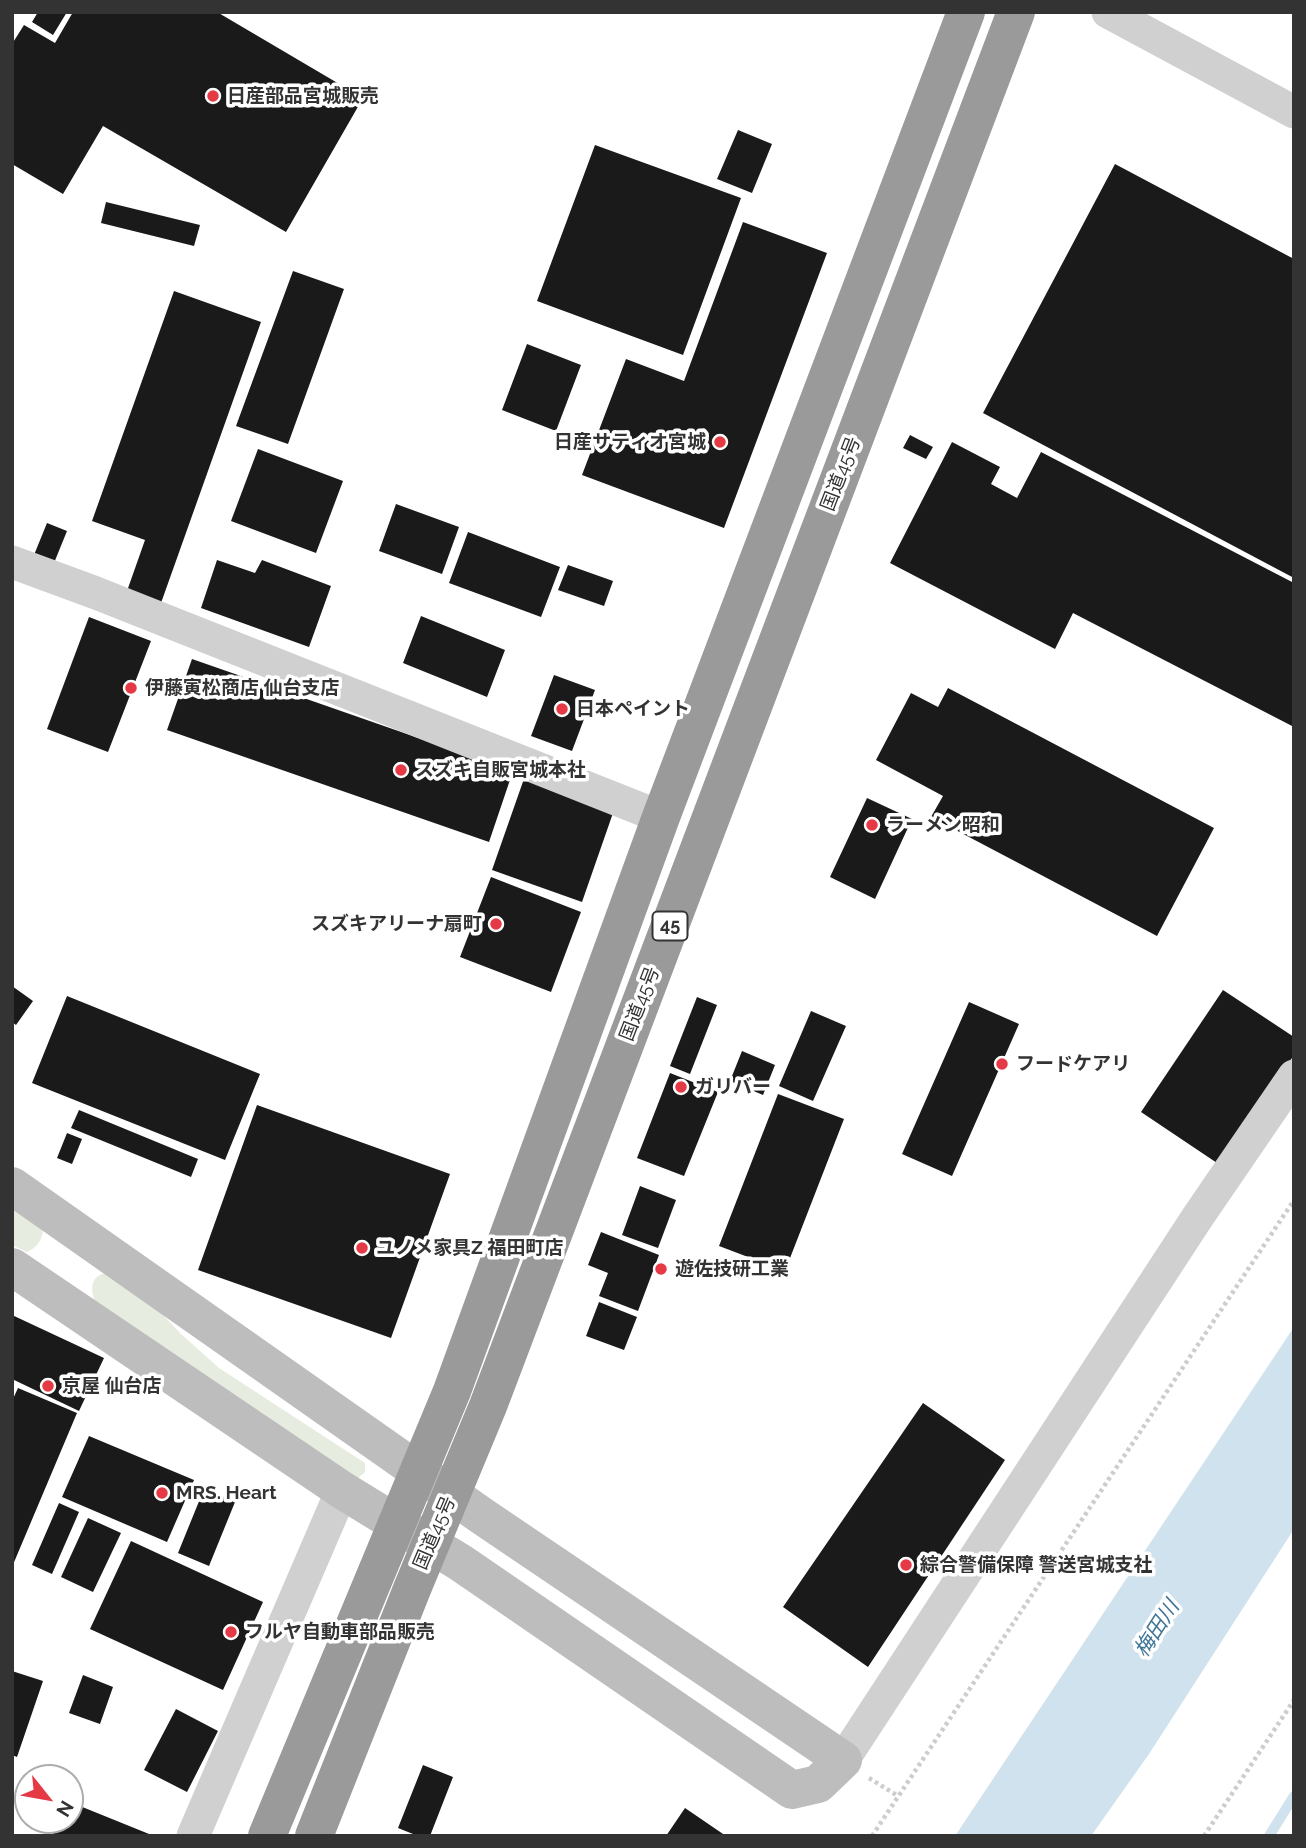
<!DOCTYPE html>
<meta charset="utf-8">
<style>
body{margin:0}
#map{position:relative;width:1306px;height:1848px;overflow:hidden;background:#fff;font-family:Raleway,sans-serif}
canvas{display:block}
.frame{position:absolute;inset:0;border:14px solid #333;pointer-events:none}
.north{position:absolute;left:14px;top:1764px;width:70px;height:70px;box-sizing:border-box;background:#fff;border:2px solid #adadad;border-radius:50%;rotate:121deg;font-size:19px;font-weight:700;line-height:28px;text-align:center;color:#333}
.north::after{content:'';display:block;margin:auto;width:24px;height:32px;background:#e63946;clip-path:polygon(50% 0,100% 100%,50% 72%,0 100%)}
</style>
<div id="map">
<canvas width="1306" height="1848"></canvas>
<div class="frame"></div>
<div class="north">N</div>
</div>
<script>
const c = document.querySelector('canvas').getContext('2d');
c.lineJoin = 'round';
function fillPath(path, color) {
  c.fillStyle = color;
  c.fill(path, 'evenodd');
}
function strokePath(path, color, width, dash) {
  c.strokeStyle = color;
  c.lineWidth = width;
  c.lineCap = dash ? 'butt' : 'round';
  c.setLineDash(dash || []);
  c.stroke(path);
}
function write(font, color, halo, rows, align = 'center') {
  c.font = font + ' Raleway,"Noto Sans JP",sans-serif';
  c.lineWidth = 7;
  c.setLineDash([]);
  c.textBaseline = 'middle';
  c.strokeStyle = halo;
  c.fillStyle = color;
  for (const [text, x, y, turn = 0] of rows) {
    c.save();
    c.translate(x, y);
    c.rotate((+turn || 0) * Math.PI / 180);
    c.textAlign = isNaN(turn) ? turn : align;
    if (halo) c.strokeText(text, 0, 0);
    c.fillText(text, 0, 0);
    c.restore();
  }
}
fillPath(new Path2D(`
 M12,1205L43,1231C41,1242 37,1247 27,1252L12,1245Z
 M111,1272L137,1287L181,1334L219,1368L365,1463V1472L357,1479L95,1302C89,1285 92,1274 111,1272Z`), '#e6ecdf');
fillPath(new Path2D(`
 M1294,1327V1529L1149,1754L1091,1836H955Z`), '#cfe2ee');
strokePath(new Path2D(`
 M1269,1836L1294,1796`), '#cfe2ee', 10);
fillPath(new Path2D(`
 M38,12H67L53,35L32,22Z
 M73,12H217L363,98L286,232L103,126L63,194L12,164V44L24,25L55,43Z
 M738,130L772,144L752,193L717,179Z
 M595,145L741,198L683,355L537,301Z
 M1115,164L1294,259V578L983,413Z
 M106,202L200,225L194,246L101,223Z
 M743,222L827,253L724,528L582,475L626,359L684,381Z
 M293,271L344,289L288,444L236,426Z
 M174,291L261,322L161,603L127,591L145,540L92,521Z
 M527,344L581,365L556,431L502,410Z
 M910,435L933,447L926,459L903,448Z
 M952,442L1000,467L991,484L1017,498L1041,452L1294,583V727L1073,613L1055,649L890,563Z
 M258,449L343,481L316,553L231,521Z
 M396,504L459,527L442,574L379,551Z
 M47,523L67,531L54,563L34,555Z
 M468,532L560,567L541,617L449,583Z
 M217,560L255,573L262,560L331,586L309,647L201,608Z
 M568,565L613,581L604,606L558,590Z
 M421,616L505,650L487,697L403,663Z
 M89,617L151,641L108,752L47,729Z
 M192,659L513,771L489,842L167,730Z
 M554,675L595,690L572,751L531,736Z
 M948,688L1214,828L1157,936L931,817L943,796L876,760L911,693L938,707Z
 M526,773L613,813L582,902L492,870Z
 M867,798L912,819L875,899L830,877Z
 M491,877L581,912L551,992L460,957Z
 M12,986L33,1001L16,1025L12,1022Z
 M1223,990L1294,1037V1055L1220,1165L1141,1112Z
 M67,996L260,1074L225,1160L32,1083Z
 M697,997L717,1005L690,1074L670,1066Z
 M969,1002L1019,1024L952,1176L902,1154Z
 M811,1011L846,1026L813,1101L779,1086Z
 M742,1051L775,1065L763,1095L730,1081Z
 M670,1073L718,1092L684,1176L637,1158Z
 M778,1094L844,1119L785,1271L719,1246Z
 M257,1105L450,1174L391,1338L198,1270Z
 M79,1110L198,1159L191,1177L71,1128Z
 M67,1133L82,1139L72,1164L57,1158Z
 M640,1186L676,1200L658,1248L622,1235Z
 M601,1232L659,1255L638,1311L599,1296L608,1273L588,1265Z
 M599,1302L637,1317L624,1350L586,1336Z
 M12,1315L104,1358L79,1411L12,1379Z
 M18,1388L77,1413L12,1567V1401Z
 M923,1403L1005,1460L868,1667L783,1607Z
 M89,1436L194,1480L167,1542L62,1497Z
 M204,1489L235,1502L209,1566L178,1553Z
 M59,1503L79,1512L52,1574L32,1565Z
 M88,1518L121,1533L93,1592L61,1577Z
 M131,1541L263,1602L223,1690L90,1629Z
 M12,1671L43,1681L17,1757L12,1755Z
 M83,1675L113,1687L100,1724L69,1713Z
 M176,1709L218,1731L187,1792L144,1770Z
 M423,1765L453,1777L430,1836H418L398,1828Z
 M70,1802L154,1836H52L59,1820H70Z
 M685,1808L726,1836H666Z`), '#1a1a1a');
strokePath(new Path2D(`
 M869,1778L898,1796
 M872,1836L1294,1200
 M1204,1836L1294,1700`), '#cdcdcd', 4.5, [3.5, 3.5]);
strokePath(new Path2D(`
 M1108,12L1294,112
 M12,562L96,593L661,817
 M843,1760L1197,1218L1294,1076
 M193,1836L342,1490`), '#d0d0d0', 33);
strokePath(new Path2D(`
 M12,1186L482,1516L843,1760L818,1784L792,1790L461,1563L342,1490L12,1267`), '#bdbdbd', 38);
strokePath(new Path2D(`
 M267,1836L452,1391L661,817L966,12
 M314,1836L412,1589L488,1406L1016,12`), '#9a9a9a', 38);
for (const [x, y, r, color] of [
 [213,96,7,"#e63946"],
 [720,442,7,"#e63946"],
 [131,688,7,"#e63946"],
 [562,709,7,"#e63946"],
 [401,770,7,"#e63946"],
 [872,825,7,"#e63946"],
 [496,924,7,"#e63946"],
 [1002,1064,7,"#e63946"],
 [681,1087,7,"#e63946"],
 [362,1248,7,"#e63946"],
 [661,1269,7,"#e63946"],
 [48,1386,7,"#e63946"],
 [162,1493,7,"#e63946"],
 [906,1565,7,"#e63946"],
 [231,1632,7,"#e63946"]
]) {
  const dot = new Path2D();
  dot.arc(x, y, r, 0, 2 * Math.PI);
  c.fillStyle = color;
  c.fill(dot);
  strokePath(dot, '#fff', 2.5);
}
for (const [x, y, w] of [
 [670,926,35]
]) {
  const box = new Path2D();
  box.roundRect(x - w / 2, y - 14.5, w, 29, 5);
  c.fillStyle = '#fff';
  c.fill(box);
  strokePath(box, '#333', 2);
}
write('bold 18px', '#333', null, [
 ["45",670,926]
]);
write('bold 19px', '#333', '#fff', [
 ["日産部品宮城販売",227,96],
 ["日産サティオ宮城",706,442,"right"],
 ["伊藤寅松商店 仙台支店",145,688],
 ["日本ペイント",576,709],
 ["スズキ自販宮城本社",415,770],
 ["ラーメン昭和",886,825],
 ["スズキアリーナ扇町",482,924,"right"],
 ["フードケアリ",1016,1064],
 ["ガリバー",695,1087],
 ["ユノメ家具Z 福田町店",376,1248],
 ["遊佐技研工業",675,1269],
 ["京屋 仙台店",62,1386],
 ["MRS. Heart",176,1493],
 ["綜合警備保障 警送宮城支社",920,1565],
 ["フルヤ自動車部品販売",245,1632]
], 'left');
write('19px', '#333', '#fff', [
 ["国道45号",841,474,-69],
 ["国道45号",640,1004,-69],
 ["国道45号",435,1533,-67]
]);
write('italic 21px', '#3f7597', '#fff', [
 ["梅田川",1157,1629,-57]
]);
</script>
